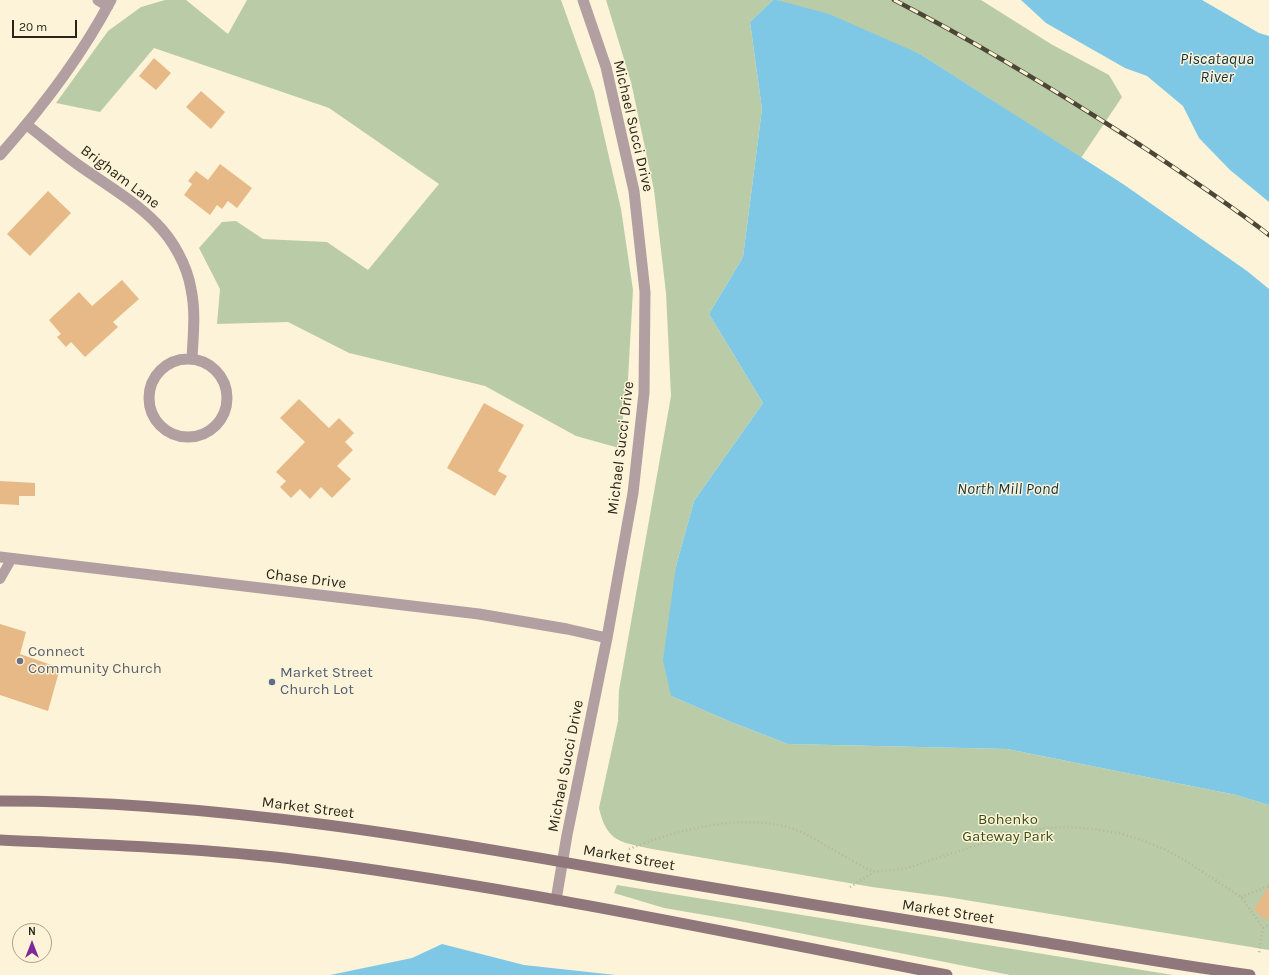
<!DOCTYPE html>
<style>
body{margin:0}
#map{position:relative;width:1269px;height:975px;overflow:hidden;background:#fdf3d8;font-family:Karla,sans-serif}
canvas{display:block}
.north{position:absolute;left:12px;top:923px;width:40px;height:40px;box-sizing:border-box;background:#fdf3d8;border:1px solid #a9a18b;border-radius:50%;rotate:0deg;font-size:11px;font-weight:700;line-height:16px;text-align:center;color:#2a2518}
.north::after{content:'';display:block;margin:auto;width:14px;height:18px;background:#7f2897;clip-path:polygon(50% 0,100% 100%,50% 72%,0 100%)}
.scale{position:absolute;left:12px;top:20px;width:65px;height:18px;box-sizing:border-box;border:2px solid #2a2518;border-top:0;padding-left:5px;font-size:12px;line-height:14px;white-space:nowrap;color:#2a2518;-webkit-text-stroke:3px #fdf3d8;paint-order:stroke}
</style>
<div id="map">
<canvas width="1269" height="975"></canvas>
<div class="north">N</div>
<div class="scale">20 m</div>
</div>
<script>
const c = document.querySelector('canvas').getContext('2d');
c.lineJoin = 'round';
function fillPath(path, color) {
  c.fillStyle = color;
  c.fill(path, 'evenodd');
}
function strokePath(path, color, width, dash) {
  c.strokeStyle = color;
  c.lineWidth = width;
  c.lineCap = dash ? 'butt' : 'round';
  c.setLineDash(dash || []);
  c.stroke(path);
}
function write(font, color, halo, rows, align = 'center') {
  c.font = font + ' Karla,sans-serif';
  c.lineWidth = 3;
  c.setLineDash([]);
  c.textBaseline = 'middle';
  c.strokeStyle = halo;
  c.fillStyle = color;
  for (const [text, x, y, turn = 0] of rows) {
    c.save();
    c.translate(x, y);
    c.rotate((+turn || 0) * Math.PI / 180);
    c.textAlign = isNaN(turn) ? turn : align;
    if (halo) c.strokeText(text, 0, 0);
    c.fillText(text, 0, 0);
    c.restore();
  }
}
fillPath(new Path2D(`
 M165,0H186L228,34L247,0H561L594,92L621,209L633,290L628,379L619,448L576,436L485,386L349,353L288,322L217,324L220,289L199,248L222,222L236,221L263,239L327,242L368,270L439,184L329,108L154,48L100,112L56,103L108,31L141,7Z
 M606,0H773L750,22L762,109L743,257L709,314L763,403L694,501L676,566L671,696L731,722L788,744L1007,749L1236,795L1269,805V950L947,897L872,887L652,849C621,842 607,843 599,808L618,721L619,690L671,396L666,293L654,190L631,82Z
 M777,0H981L1051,44L1109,75L1122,97L1081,158L920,54Z
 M617,885L1173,975H1010L734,920L664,908L614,893Z`), '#bacca7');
fillPath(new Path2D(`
 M773,0H777L829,14L920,54L1123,184L1247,271L1269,289V805L1236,795L1007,749L788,744L731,722L671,696L663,660L676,566L694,501L763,403L709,314L743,257L762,109L750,22Z
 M1021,0H1202L1259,33L1269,36V202L1230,170L1199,138L1183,106L1147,76L1125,68L1046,23Z
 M442,944L524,965L616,975H330L412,958Z`), '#7ec8e5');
fillPath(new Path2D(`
 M154,58L171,73L156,90L139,76Z
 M201,91L225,112L211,129L186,107Z
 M220,164L252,188L237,208L228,201L222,209L217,205L210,215L184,195L192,184L188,181L196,171L208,180Z
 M48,191L71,213L30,256L7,234Z
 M122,280L139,299L113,322L118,327L85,357L71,342L66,347L57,337L61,334L49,320L79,292L92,306Z
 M299,399L329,428L339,418L354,433L345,442L353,450L337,466L351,479L332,498L321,487L310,499L300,489L291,498L280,487L286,481L276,472L305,442L280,418Z
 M484,403L524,425L498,471L507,476L495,496L447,468Z
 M0,481L35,483V496H19V505L0,504Z
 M0,624L26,632L20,654L60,668L48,711L0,695Z
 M1269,886V917L1265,920L1254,909Z`), '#e6b987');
strokePath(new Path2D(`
 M629,849C676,830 746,811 796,830C807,834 818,841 828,847C843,855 858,864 873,872
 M850,887L874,872L907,868L996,839L1020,832L1045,828L1069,827L1094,829L1118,833L1142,840L1164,849L1186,861L1241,897L1263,928L1259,953
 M1241,897L1269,886
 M1263,928L1269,924`), '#bab29b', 2.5, [1, 3]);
strokePath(new Path2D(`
 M0,579L12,558`), '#b19fa2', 10);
strokePath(new Path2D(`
 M98,0L108,6
 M27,125C44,138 60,152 77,164C102,182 135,201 156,223C173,240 187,265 191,289C196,312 193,336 192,359
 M0,155C41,109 82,55 111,0
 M149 398a39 39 0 1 1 78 0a39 39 0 1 1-78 0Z
 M0,557L479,614L567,629L607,638
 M556,900L567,835L607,638L633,493L644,393L645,292L634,191L606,67L583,0`), '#b19fa2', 11);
strokePath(new Path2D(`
 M0,801C218,801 434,839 648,877C775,899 903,919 1030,940C1103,952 1176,965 1250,975
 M0,840C106,845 212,848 317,862C529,890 738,935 947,975`), '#90777b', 11);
const rail = new Path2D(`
 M894,0C978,43 1058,92 1137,143C1182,173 1226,202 1269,235`);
strokePath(rail, '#4c4637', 4.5);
strokePath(rail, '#fdf3d8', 3, [9]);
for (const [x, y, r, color] of [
 [20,661,4,"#6b7280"],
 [272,682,4,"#5c6f8a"]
]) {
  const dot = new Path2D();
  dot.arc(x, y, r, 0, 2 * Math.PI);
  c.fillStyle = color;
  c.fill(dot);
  strokePath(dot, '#fdf3d8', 1.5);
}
write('15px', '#2a2518', '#fdf3d8', [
 ["Michael Succi Drive",633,126,77],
 ["Brigham Lane",120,177,37],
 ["Michael Succi Drive",621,448,-83],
 ["Chase Drive",306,579,7],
 ["Michael Succi Drive",566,766,-79],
 ["Market Street",308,808,7],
 ["Market Street",629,858,10],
 ["Market Street",948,912,9]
]);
write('15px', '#5b616d', '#fdf3d8', [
 ["Connect",28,652],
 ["Community Church",28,669]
], 'left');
write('15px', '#4e5e75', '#fdf3d8', [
 ["Market Street",280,673],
 ["Church Lot",280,690]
], 'left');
write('15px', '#375012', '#fdf3d8', [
 ["Bohenko",1008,820],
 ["Gateway Park",1008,837]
]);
write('italic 16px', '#123441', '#fdf3d8', [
 ["Piscataqua",1217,59],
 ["River",1217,77],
 ["North Mill Pond",1008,489]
]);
</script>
